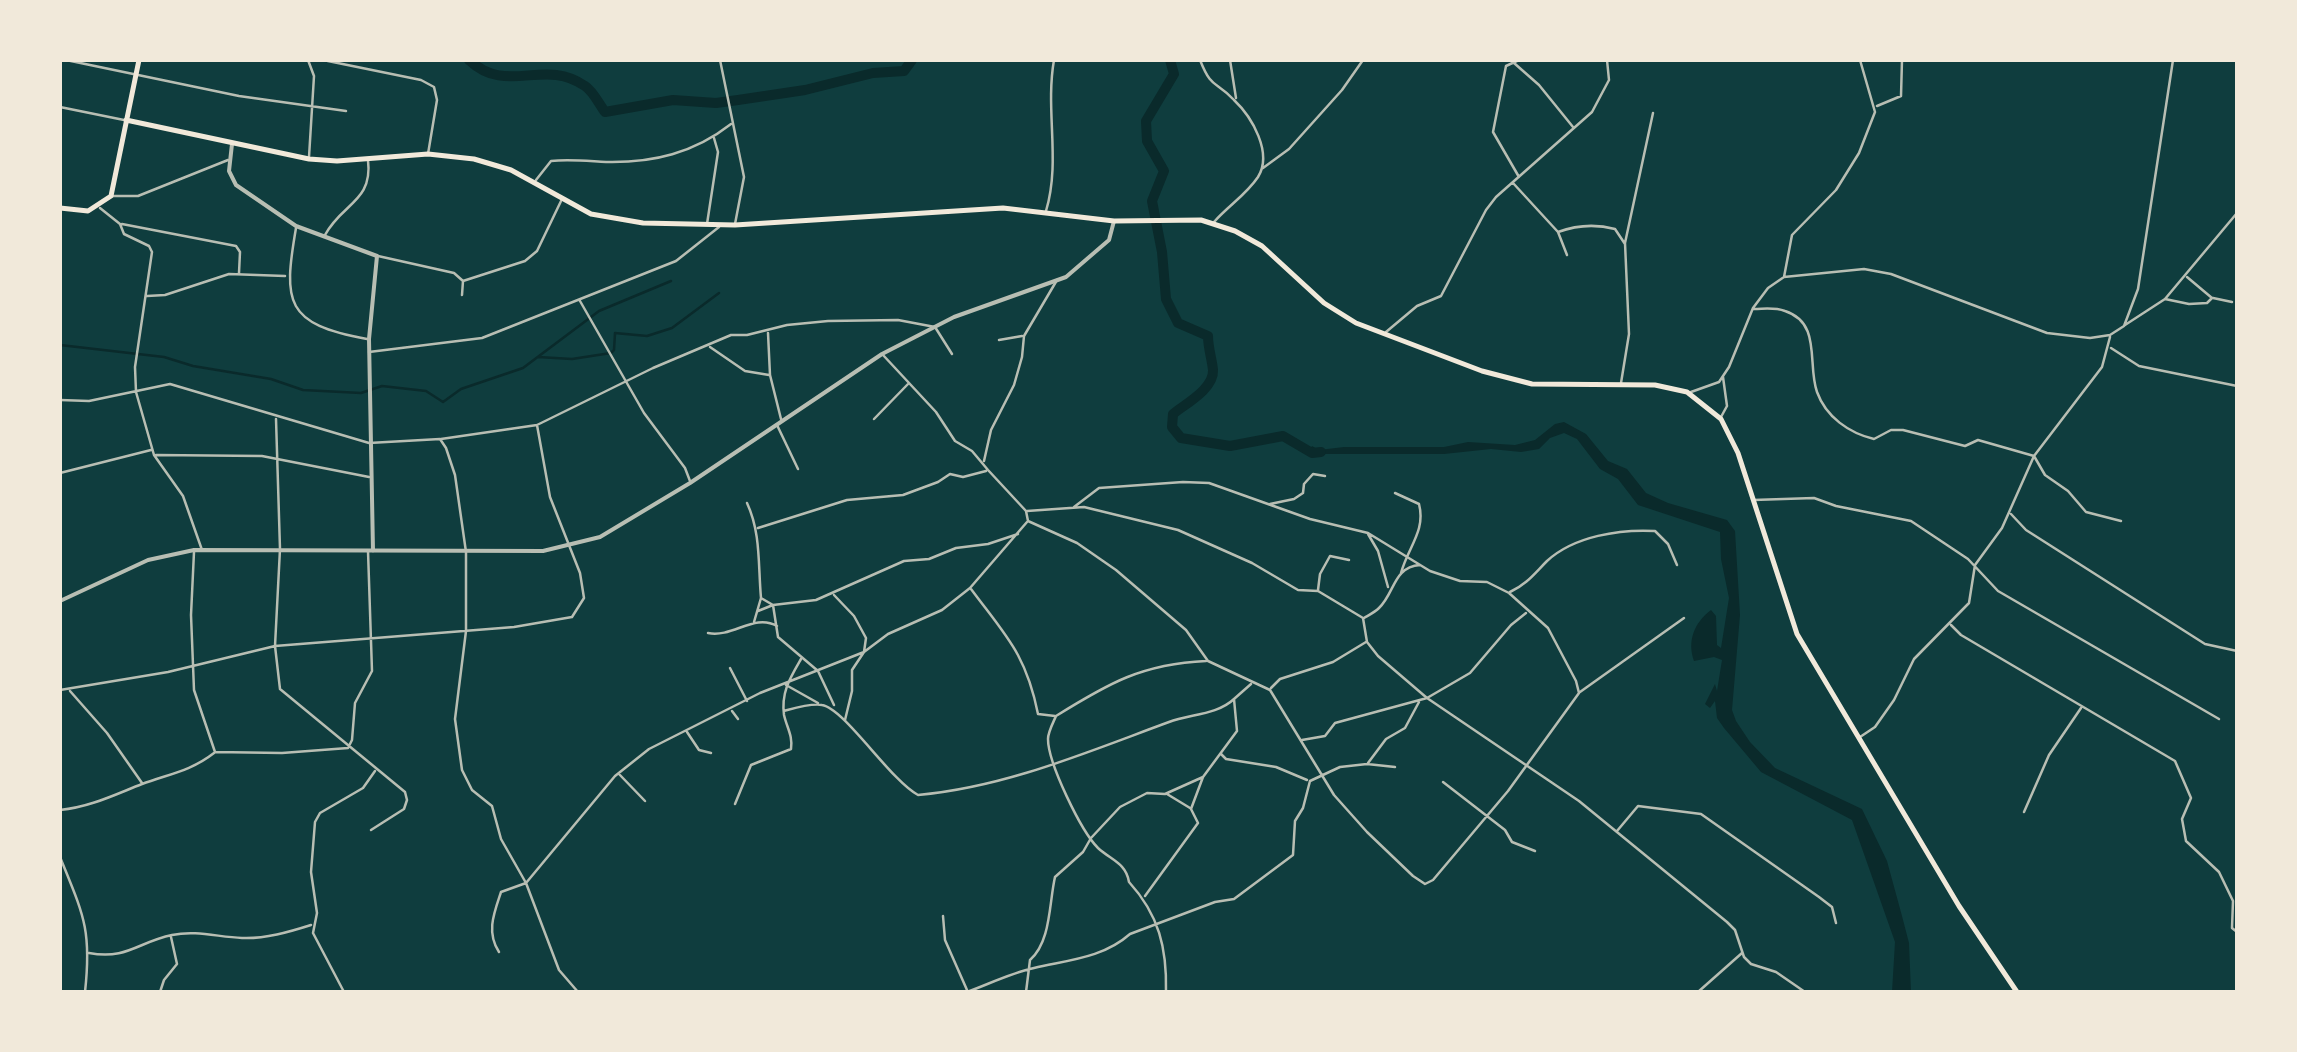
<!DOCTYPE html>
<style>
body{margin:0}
#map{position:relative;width:2297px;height:1052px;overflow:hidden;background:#0f3d3e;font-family:"Fira Sans",sans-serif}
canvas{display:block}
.frame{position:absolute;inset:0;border:62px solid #f1e9da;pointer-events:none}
</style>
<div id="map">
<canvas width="2297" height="1052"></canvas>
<div class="frame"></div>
</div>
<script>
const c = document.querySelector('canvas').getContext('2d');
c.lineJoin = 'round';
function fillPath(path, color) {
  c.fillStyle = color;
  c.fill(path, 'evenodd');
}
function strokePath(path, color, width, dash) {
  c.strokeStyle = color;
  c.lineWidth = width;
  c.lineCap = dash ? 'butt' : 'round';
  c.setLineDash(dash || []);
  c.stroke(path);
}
fillPath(new Path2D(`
 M1564,422L1586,434L1608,461L1627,469L1646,493L1668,503L1727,520L1735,531L1740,615L1732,710L1736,721L1750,742L1775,768L1862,809L1887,861L1902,916L1909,943L1911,992H1892L1895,942L1852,820L1761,772L1724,728L1717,718L1715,701L1710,708L1705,704L1715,684L1717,691L1722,660L1714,657L1694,661C1687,641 1694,623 1711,610L1716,616L1717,645L1721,648L1729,598L1721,559L1720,532L1638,505L1618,479L1600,469L1577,439L1564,433L1550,438L1539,449L1521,452L1491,449L1444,454H1308L1312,446L1319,450L1344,447H1444L1468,442L1515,445L1535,440L1555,424Z`), '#0a2a2b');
strokePath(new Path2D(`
 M60,345L164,357L193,366L271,379L303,390L361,393L382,386L426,391L443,402L461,389L523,368L599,311L671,281
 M538,357L572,359L611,353L614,350L615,333L647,336L672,328L719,293`), '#0a2a2b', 2.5);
strokePath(new Path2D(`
 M469,60C507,96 544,57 585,86C593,91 599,104 605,112L673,100L716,103L738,100L805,90L873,73L904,71L912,60
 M1170,60L1174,74L1146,121L1147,141L1164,171L1152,201L1162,252L1166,299L1178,323L1208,336C1208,348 1212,359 1213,370C1214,389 1185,404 1173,414L1172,427L1181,438L1230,446L1283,436L1312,453L1321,452`), '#0a2a2b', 10);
strokePath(new Path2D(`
 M66,60L239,96L346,111
 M308,60L314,76L309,157
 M323,60L421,80L434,87L437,100L428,154
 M720,60L744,177L735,224
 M1200,60C1212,90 1215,80 1234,100C1252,117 1273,153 1258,177C1246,195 1228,206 1214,222
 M1230,60L1236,98
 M1514,63L1539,85L1573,127
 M1877,106L1901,96L1902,60
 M60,107L124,120
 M1263,168L1289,149L1342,90L1363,60
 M1519,177L1493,132L1506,66L1519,60
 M536,180L551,161C569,159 587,161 606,162C653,163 694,153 731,124
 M1513,183L1558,232L1567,255
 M113,196H138L228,160
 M100,208L120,224L124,234L149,246L152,252L135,367L136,392L154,455L183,496L202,550
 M1046,211C1061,161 1045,111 1054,60
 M122,224L236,246L240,252L239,273
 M707,224L718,152L714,138
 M296,228C283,303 285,324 367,339
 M1558,232C1577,225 1596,224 1615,229L1625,244
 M325,235C342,203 373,202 368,160
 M378,256L454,273L463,281L462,295
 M1784,277L1792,235L1836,190L1859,153L1875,112L1860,60
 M463,281L525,261L537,251L562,199
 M147,296L165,295L229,274L285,276
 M2213,298L2232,302
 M2165,299L2189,304L2207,303L2212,298L2187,277
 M580,301L644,413L685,468L690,481
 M1754,309C1764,309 1774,307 1785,311C1822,323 1807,364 1817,392C1826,417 1849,433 1874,439L1891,430H1903L1965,446L1978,440L2034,456L2045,475L2068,491L2086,512L2121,521
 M2125,325L2165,299L2237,213
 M1386,332L1417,306L1441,296L1486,210L1496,197L1592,112L1609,80L1607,60
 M768,333L770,375L781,419
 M999,340L1022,336
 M710,347L745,371L769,375
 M2111,348L2139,366L2237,386
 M369,352L482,338L676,261L719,227
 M883,355L936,412L955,441L972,451L988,470L1026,511L1028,521L1077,543L1116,570L1186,630L1208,661L1270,690L1334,795L1367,832L1413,876L1425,884L1433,880L1508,791L1579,693L1576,681L1548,628L1509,593L1487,582L1460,581L1430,571L1368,533L1310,519L1209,483L1183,482L1099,488L1074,507
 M1621,383L1629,334L1625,243L1653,113
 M1691,392L1719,382L1729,367L1753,308L1768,288L1784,277L1864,269L1891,274L2047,333L2090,338L2110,335L2124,326L2138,289L2173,60
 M60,400L89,401L170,384L369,443L440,439L446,448L455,475L466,552V631L455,719L462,770L472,790L492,806L501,839L526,883L559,970L578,992
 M1721,417L1727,406L1723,377
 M276,419L280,549L275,646L280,689L405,792L407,800L404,809L371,830
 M874,419L908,384
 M777,425L798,469
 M441,439L537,425L653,368L731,335H747L787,325L828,321L898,320L935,327L952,354
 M156,455L262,456L369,477
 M984,461L991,430L1014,385L1022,357L1024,336L1057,280
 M60,473L151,450
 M1395,493L1419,504C1426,531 1408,547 1401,573
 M1753,500L1814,498L1836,506L1911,521L1968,559L1998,591L2219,719
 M747,503C761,533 758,565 761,598
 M1270,504L1294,499L1303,493L1304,484L1313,474L1325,476
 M1027,511L1084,507L1178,530L1252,563L1298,590L1318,591L1363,618L1367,642L1378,656L1427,698L1579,801L1727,922L1735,930L1744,957L1751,964L1776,972L1805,992
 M2011,514L2026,530L2205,644L2237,651
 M758,528L847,500L903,495L938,482L950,474L963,477L986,471
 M1368,534L1378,551L1388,587
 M194,552L191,615L194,690L215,752L282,753L348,748L352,740L355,703L372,671L368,551
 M971,589C1006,636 1026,654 1038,714L1055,716
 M1318,590L1320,574L1330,556L1349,560
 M1510,592C1527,584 1534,574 1547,561C1574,536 1620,529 1655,531L1668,544L1677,565
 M834,595L854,616L866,638L864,652L852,670V691L845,720
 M1364,618C1369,615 1375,612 1379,608C1395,593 1393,567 1420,565
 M754,622L761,598L773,605L758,611
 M1951,625L1961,635L2175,761L2191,798L2182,819L2186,841L2219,872L2233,901L2232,928L2237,932
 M708,633C733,638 754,613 777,626
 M730,668L747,701
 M786,685L818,703
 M1271,688L1280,679L1333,662L1366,642
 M60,690L168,672L275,646L514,627L572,617L584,598L580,573L550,497L537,425
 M70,691L107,733L142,783
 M1580,692L1684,618
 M834,705L818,671L778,637L773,605L816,600L904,561L929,559L956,548L988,544L1018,534
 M732,711L738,719
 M784,711C795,708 811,703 822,705C844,708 891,781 918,795C1006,787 1087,752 1169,722C1190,714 1217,715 1234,699
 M687,732L699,750L711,753
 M1860,737L1875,727L1894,700L1914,659L1969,603L1975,565L2002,528L2034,456L2102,367L2110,337
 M1302,740L1325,736L1335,723L1427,698L1470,673L1511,625L1526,613
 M1221,754L1226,759L1276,767L1307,780
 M1368,763L1386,739L1405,728L1419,702
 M619,774L645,801
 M1443,782L1505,830L1512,842L1535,851
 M1167,794L1190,808
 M735,804L751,765L791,749C793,736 787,728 784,715C781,692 790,678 801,659
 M60,810C90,807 114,795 142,784C169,774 191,771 214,753
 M2024,812L2049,755L2081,708
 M1617,831L1638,806L1701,814L1819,897L1832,907L1836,923
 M60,857C83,914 92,929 85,992
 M1145,896L1198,823L1191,809L1203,777L1237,731L1234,699L1251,684
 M943,916L945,940L967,990
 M499,952C486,932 494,913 501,892L526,883L615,776L649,749L760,693L864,652L888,634L942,610L970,588L1027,522
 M89,953C127,960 138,942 172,935C196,930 218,937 242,938C265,939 289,932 311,925
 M160,992L164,980L177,964L171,937
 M344,992L313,933L317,913L311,872L315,822L320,813L363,788L375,771
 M967,992C989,984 1011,973 1034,968C1068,960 1103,958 1130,934L1215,902L1234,899L1293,855L1295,821L1303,808L1310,781L1340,767L1367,764L1395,767
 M1026,992L1030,960C1051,942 1049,903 1055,877L1083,852L1091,838L1120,807L1147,793L1165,794L1203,777
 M1166,992C1167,948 1159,915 1129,882C1126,863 1111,860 1098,848C1081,831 1048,763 1048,739C1048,732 1053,723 1056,716C1109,683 1142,664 1206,661
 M1698,992L1742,953`), '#b8beb3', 2.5);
strokePath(new Path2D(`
 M232,144L229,171L236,185L296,226L377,256L369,339L373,551
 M60,601L148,560L194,550L543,551L600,537L690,483L882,354L954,317L1066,277L1109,240L1114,221`), '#b8beb3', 4);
strokePath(new Path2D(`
 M126,120L309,159L337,161L428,154L474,159L511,170L591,214L643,223L735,225L1003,208L1114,221L1201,220L1235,231L1262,246L1324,303L1356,323L1482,371L1532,384L1655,385L1687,392L1721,419L1738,453L1797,634L1959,906L2017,992
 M60,208L88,211L111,196L139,60`), '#f1e9da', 5);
</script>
